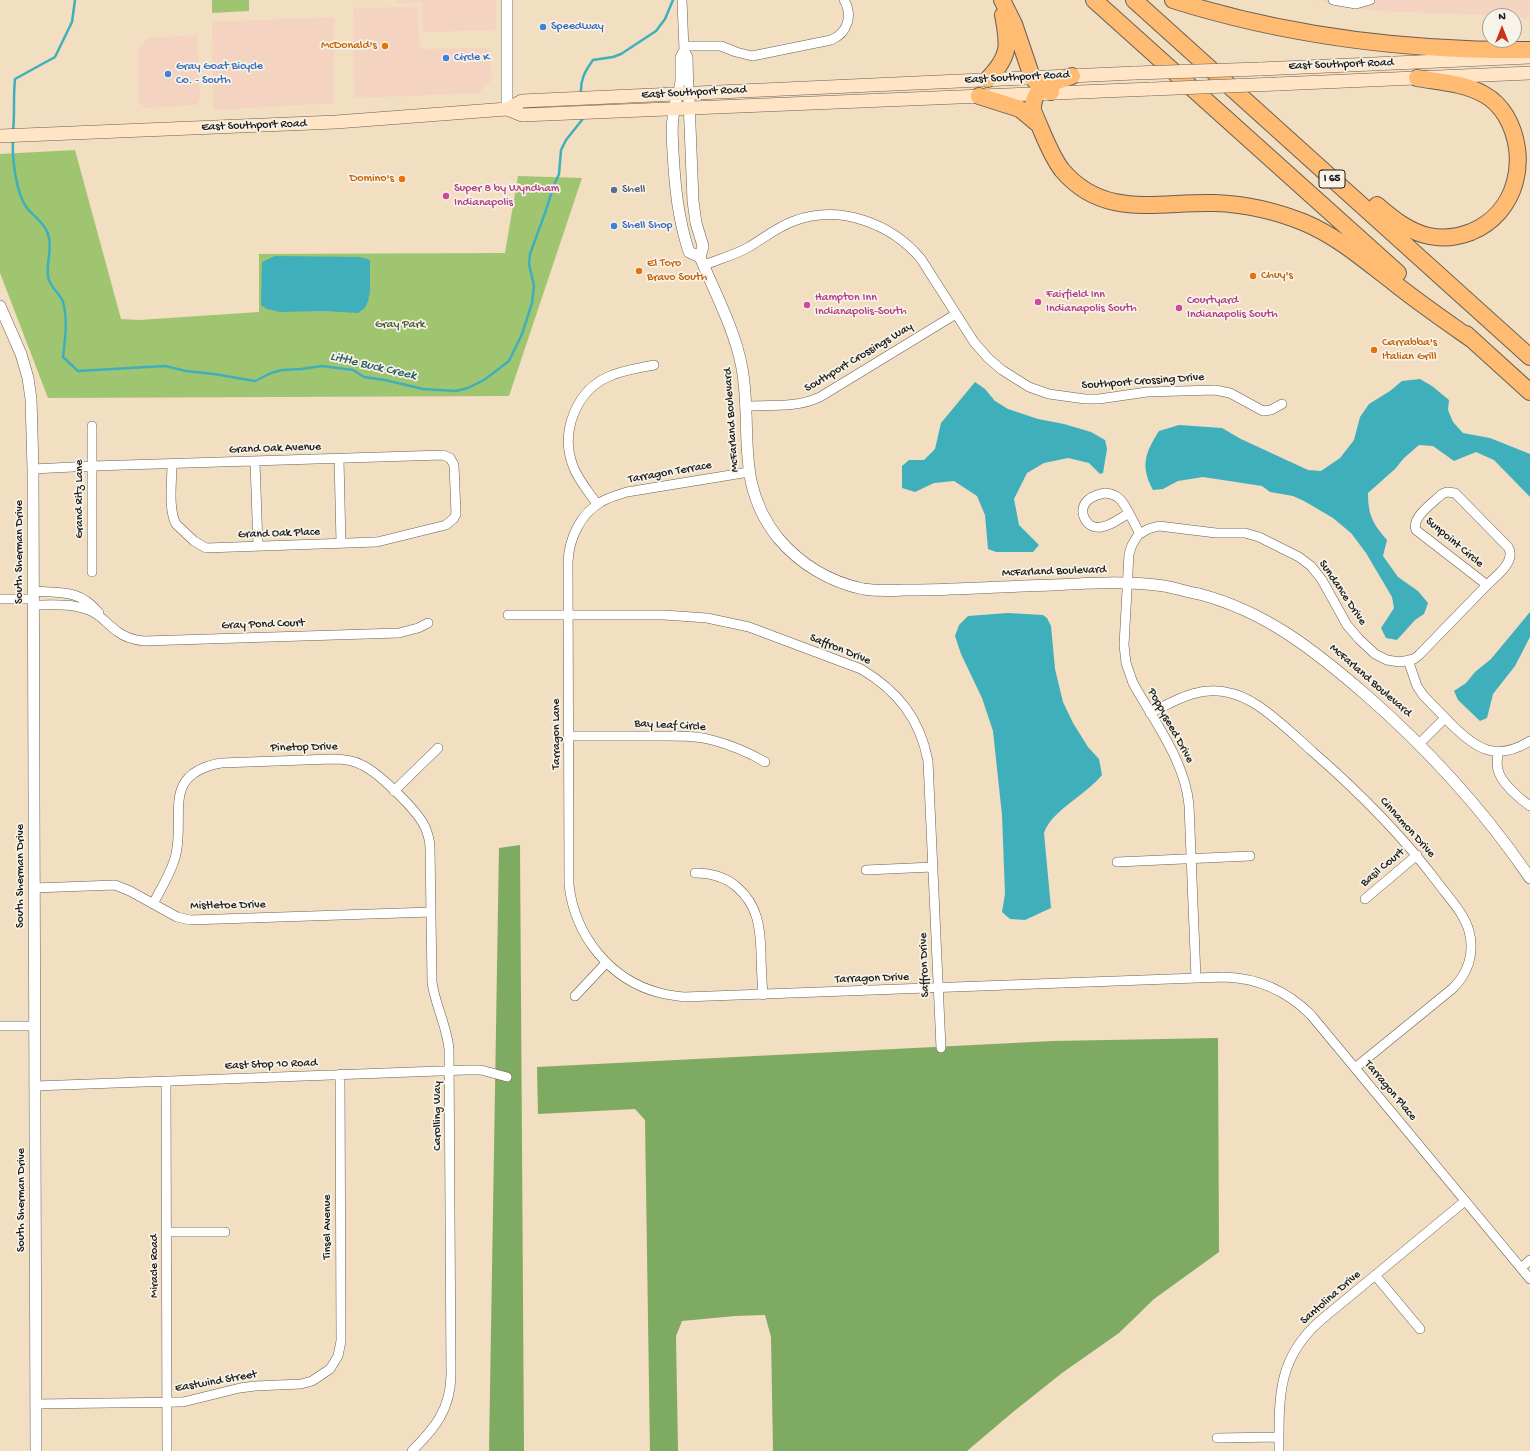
<!DOCTYPE html>
<style>
body{margin:0}
#map{position:relative;width:1530px;height:1451px;overflow:hidden;background:#f2dec0;font-family:"Gochi Hand",sans-serif}
canvas{display:block}
.north{position:absolute;left:1482px;top:8px;width:40px;height:40px;box-sizing:border-box;background:#f7f3e8;border:1px solid #9f9d96;border-radius:50%;rotate:0deg;font-size:11px;font-weight:700;line-height:16px;text-align:center;color:#1c1c1c}
.north::after{content:'';display:block;margin:auto;width:14px;height:18px;background:#c8321e;clip-path:polygon(50% 0,100% 100%,50% 72%,0 100%)}
</style>
<div id="map">
<canvas width="1530" height="1451"></canvas>
<div class="north">N</div>
</div>
<script>
const c = document.querySelector('canvas').getContext('2d');
c.lineJoin = 'round';
function fillPath(path, color) {
  c.fillStyle = color;
  c.fill(path, 'evenodd');
}
function strokePath(path, color, width, dash) {
  c.strokeStyle = color;
  c.lineWidth = width;
  c.lineCap = dash ? 'butt' : 'round';
  c.setLineDash(dash || []);
  c.stroke(path);
}
function write(font, color, halo, rows, align = 'center') {
  c.font = font + ' "Gochi Hand",sans-serif';
  c.lineWidth = 3.5;
  c.setLineDash([]);
  c.textBaseline = 'middle';
  c.strokeStyle = halo;
  c.fillStyle = color;
  for (const [text, x, y, turn = 0] of rows) {
    c.save();
    c.translate(x, y);
    c.rotate((+turn || 0) * Math.PI / 180);
    c.textAlign = isNaN(turn) ? turn : align;
    if (halo) c.strokeText(text, 0, 0);
    c.fillText(text, 0, 0);
    c.restore();
  }
}
fillPath(new Path2D(`
 M397,0H496V30L423,32L422,2L397,3Z
 M1319,0H1530V18L1514,17V16L1380,11L1333,5Z
 M417,7L420,49L489,48L492,79L478,93L354,98L353,8Z
 M334,17V103L213,110L212,22Z
 M197,35L200,99L197,105L146,108L139,103L138,49L147,38Z`), '#f4d3c1');
fillPath(new Path2D(`
 M212,0H249V11L212,13Z
 M75,150L121,319L139,320L259,312V254L505,253L518,176L582,178L509,396L48,398L0,273V154Z`), '#9fc570');
fillPath(new Path2D(`
 M520,845L524,1451H489L499,848Z
 M1218,1038L1219,1252L1154,1299L1119,1333L1062,1373L1013,1412L967,1451H773L771,1337L765,1315L735,1316L682,1321L676,1336L678,1451H650L645,1120L635,1109L538,1114L537,1067L1053,1041Z`), '#7faa62');
fillPath(new Path2D(`
 M275,256L359,257L368,259L370,261V291L368,301L365,308L358,313L324,311L280,312L267,309L261,305L262,262Z
 M1420,379L1432,386L1449,400L1448,410L1453,422L1463,433L1490,438L1530,454V497L1494,460L1476,452L1454,461L1433,446L1419,445L1404,458L1395,469L1368,493C1368,515 1373,524 1387,540L1383,556L1398,577L1418,591L1428,603L1424,614L1415,620L1397,640L1386,638L1381,628L1394,608L1392,597L1366,553L1351,533L1333,518L1304,501L1293,496L1270,492L1262,486L1203,477L1178,481L1163,489L1153,490C1140,466 1145,453 1159,431L1179,425L1222,428L1241,439L1308,470L1321,471L1340,458L1354,440L1360,417L1369,404L1390,391L1402,381Z
 M975,382L985,389L995,401L1008,409L1038,419L1064,424L1091,432L1105,440L1107,449L1103,473L1100,474L1089,463L1068,458L1044,463L1027,473L1014,499L1019,525L1039,545L1033,552H996L988,549L985,515L977,496L954,481L934,483L915,492L902,488V466L909,460H924L935,449L941,423Z
 M1530,612V637L1515,666L1493,694L1487,718L1480,721L1458,700L1454,691L1466,683L1475,672L1491,659Z
 M1008,613L1043,615L1047,618L1051,626L1055,669L1063,702L1073,723L1088,747L1099,759L1102,775C1087,794 1051,811 1044,833L1051,908L1025,920L1010,919L1002,912L1005,894L1002,815L993,731L982,698L961,654L955,636L959,625L968,616Z`), '#40afbc');
strokePath(new Path2D(`
 M581,94C580,80 585,71 593,60L613,57L621,54L656,31L665,19L673,0
 M13,131C15,114 13,97 15,79L55,57L72,22L75,0
 M13,140C12,158 16,194 27,208C34,217 44,222 48,234C53,248 46,262 48,276C49,287 60,293 63,302C68,319 65,340 63,357L78,371L165,366L186,371L214,374L255,381L271,373L282,370L301,369L322,366L353,370L364,377L385,380L423,389L456,391L468,388L484,380L509,361L522,334L532,303L534,286L529,264L530,254L545,213L554,185L559,174L561,150L566,140L582,120V117`), '#40afbc', 2.5);
const minor = new Path2D(`
 M682,0L684,50L688,57L689,99
 M1333,0L1356,4L1370,0
 M684,46H721L736,52L752,56L831,40C848,33 853,15 844,0
 M677,99L680,81V57L684,50
 M704,265C719,259 735,255 749,247C764,238 777,227 794,221C839,204 891,223 921,259L974,342L988,358L1002,370L1029,387L1049,394L1085,399H1099L1147,392L1215,390L1230,393L1263,411L1271,410L1282,404
 M745,406C770,405 797,408 820,397L956,314
 M92,426V572
 M339,459L341,543
 M255,462L258,546
 M33,469L93,466L443,455L450,458L454,465L456,514L454,518L446,525L377,542L206,548L194,541L176,524C168,509 172,481 172,464
 M749,472L627,492C618,495 609,497 601,502C580,514 569,539 568,562L569,885C575,936 610,980 660,993C668,995 676,996 684,997L1224,977C1258,978 1287,991 1311,1015L1530,1279
 M1447,492L1455,493L1508,547C1517,561 1496,576 1487,585L1416,530C1411,517 1434,502 1442,494Z
 M1105,493C1119,494 1123,502 1129,513C1120,518 1111,526 1101,527C1087,530 1076,511 1088,500C1093,496 1099,494 1105,493Z
 M597,504C589,492 578,480 573,466C560,432 576,390 610,376C624,370 639,368 654,365
 M1129,513L1140,534
 M33,591C61,593 79,589 99,613
 M0,599H33
 M33,605C52,605 73,603 91,611C102,616 109,626 118,632C126,638 135,640 144,641L399,633L418,628L428,623
 M508,615H664L707,618L749,627L861,669C898,691 920,719 928,761L941,1048
 M1408,660L1417,686L1423,695C1432,705 1442,714 1451,724C1476,749 1496,762 1530,741
 M1150,713C1176,700 1200,685 1230,693C1240,695 1249,700 1257,705C1277,718 1295,736 1313,752C1359,792 1401,834 1438,883C1449,898 1464,913 1469,931C1475,953 1468,974 1452,989L1355,1068
 M569,736C596,736 624,736 651,736C671,736 692,735 712,740C731,745 748,752 765,762
 M1419,744L1445,718
 M1498,751C1498,757 1496,764 1498,770C1501,783 1520,799 1530,806
 M394,791L438,748
 M1117,862L1250,856
 M866,870L933,867
 M695,873C711,873 726,877 738,888C758,906 760,927 761,952C761,966 762,981 763,995
 M34,888L115,885L130,891L177,917L190,920L431,912
 M1365,899L1417,855
 M153,904C161,888 172,872 176,854C185,814 161,774 221,763L332,759C342,759 353,760 362,765C379,773 417,810 425,827C428,834 430,841 430,848L432,982C435,1005 447,1026 449,1049L451,1376C450,1410 435,1428 412,1451
 M1196,978L1189,805C1185,761 1154,721 1133,683L1126,663L1124,645L1129,554L1132,545L1138,535L1148,529L1159,526L1216,533H1245L1259,537L1299,557L1311,566L1322,580L1347,625L1359,639L1375,654L1387,660L1400,662L1414,659L1419,655L1487,585
 M575,996L606,963
 M0,1026H35
 M166,1081L167,1451
 M35,1086L466,1070H481L507,1077
 M167,1232H225
 M1521,1268L1530,1260
 M1375,1275L1420,1329
 M36,1404L183,1402L240,1388L255,1386L301,1384L312,1381L330,1369L338,1356L341,1341L340,1074
 M1217,1438L1279,1437
 M1279,1451C1279,1397 1277,1358 1321,1320L1465,1201`);
const tertiary = new Path2D(`
 M689,100L693,201L696,223L703,246L700,257C715,293 735,330 742,368C753,430 734,483 778,538C800,564 830,582 863,589C877,591 890,591 904,590C920,590 936,590 951,589C985,588 1018,586 1052,585C1089,583 1127,581 1164,586C1176,588 1187,592 1199,594C1265,611 1314,650 1365,694C1428,749 1483,809 1530,878
 M676,101C671,120 672,133 673,152C675,188 678,218 689,252L700,257
 M507,109V0
 M0,306L21,354L28,378L31,399L33,469L36,1451`);
const secondary = new Path2D(`
 M1260,69L1530,57
 M1277,84L1530,73
 M507,109L522,101L1135,73
 M0,136L336,122L507,109L522,115L1152,89`);
const motorway = new Path2D(`
 M1002,0L1014,24L1032,77L1042,89L1051,92
 M1094,0L1398,273
 M1134,0L1530,357
 M1173,0C1287,36 1410,51 1530,50
 M1072,76C1054,82 1031,87 1033,111C1042,130 1049,153 1062,170C1104,220 1159,201 1215,203C1245,204 1275,211 1303,222C1337,236 1364,260 1393,282C1419,303 1447,322 1474,341
 M988,79C1010,56 1009,46 1003,15
 M979,96L1020,109L1038,124
 M1377,205C1392,218 1409,232 1429,236C1443,239 1458,237 1471,232C1517,213 1530,158 1506,116C1501,108 1494,100 1485,95C1464,83 1440,82 1417,78
 M1466,334L1530,392`);
strokePath(minor, '#676055', 10);
strokePath(tertiary, '#676055', 12);
strokePath(secondary, '#676055', 14);
strokePath(motorway, '#676055', 18);
strokePath(minor, '#fff', 9);
strokePath(tertiary, '#fff', 11);
strokePath(secondary, '#ffe4c6', 13);
strokePath(motorway, '#ffbb71', 16);
const secondaryBridge = new Path2D(`
 M1135,73L1260,69
 M1152,89L1277,84`);
strokePath(secondaryBridge, '#676055', 14, []);
strokePath(secondaryBridge, '#ffe4c6', 13);
for (const [x, y, r, color] of [
 [543,27,4,"#3f7fe0"],
 [385,46,4,"#e8710a"],
 [446,58,4,"#3f7fe0"],
 [168,74,4,"#3f7fe0"],
 [402,179,4,"#e8710a"],
 [614,190,4,"#5c6f8a"],
 [446,196,4,"#d1479c"],
 [614,226,4,"#3f7fe0"],
 [639,271,4,"#e8710a"],
 [1253,276,4,"#e8710a"],
 [1038,302,4,"#d1479c"],
 [807,305,4,"#d1479c"],
 [1179,308,4,"#d1479c"],
 [1374,350,4,"#e8710a"]
]) {
  const dot = new Path2D();
  dot.arc(x, y, r, 0, 2 * Math.PI);
  c.fillStyle = color;
  c.fill(dot);
  strokePath(dot, '#f7f3e8', 1.5);
}
for (const [x, y, w] of [
 [1332,179,26]
]) {
  const box = new Path2D();
  box.roundRect(x - w / 2, y - 9, w, 18, 3);
  c.fillStyle = '#f7f3e8';
  c.fill(box);
  strokePath(box, '#1c1c1c', 1);
}
write('bold 11px', '#1c1c1c', null, [
 ["I 65",1332,179]
]);
write('12px', '#366cbe', '#f7f3e8', [
 ["Speedway",551,27],
 ["Circle K",454,58],
 ["Gray Goat Bicycle",176,67],
 ["Co. - South",176,81],
 ["Shell Shop",622,226]
], 'left');
write('12px', '#c56008', '#f7f3e8', [
 ["McDonald's",377,46,"right"],
 ["Domino's",394,179,"right"],
 ["El Toro",647,264],
 ["Bravo South",647,278],
 ["Chuy's",1261,276],
 ["Carrabba's",1382,343],
 ["Italian Grill",1382,357]
], 'left');
write('12px', '#1c1c1c', '#f7f3e8', [
 ["East Southport Road",1341,65,-2],
 ["East Southport Road",1017,78,-3],
 ["East Southport Road",694,93,-3],
 ["East Southport Road",254,126,-2],
 ["Southport Crossings Way",859,358,-31],
 ["Southport Crossing Drive",1143,382,-4],
 ["McFarland Boulevard",732,420,-94],
 ["Grand Oak Avenue",275,449,-2],
 ["Tarragon Terrace",670,473,-10],
 ["Grand Ritz Lane",80,499,-90],
 ["Grand Oak Place",279,534,-2],
 ["Sunpoint Circle",1454,543,40],
 ["South Sherman Drive",20,552,-90],
 ["McFarland Boulevard",1054,572,-2],
 ["Sundance Drive",1342,593,56],
 ["Gray Pond Court",263,625,-2],
 ["Saffron Drive",840,650,22],
 ["McFarland Boulevard",1370,681,41],
 ["Bay Leaf Circle",670,726,3],
 ["Poppyseed Drive",1170,726,61],
 ["Tarragon Lane",557,734,-90],
 ["Pinetop Drive",304,748,-1],
 ["Cinnamon Drive",1407,828,48],
 ["Basil Court",1383,868,-40],
 ["South Sherman Drive",21,876,-90],
 ["Mistletoe Drive",228,906,-1],
 ["Saffron Drive",925,965,-92],
 ["Tarragon Drive",872,979,-2],
 ["East Stop 10 Road",271,1065,-2],
 ["Tarragon Place",1390,1091,50],
 ["Carolling Way",438,1116,-90],
 ["South Sherman Drive",22,1200,-90],
 ["Tinsel Avenue",328,1227,-90],
 ["Miracle Road",155,1266,-90],
 ["Santolina Drive",1331,1298,-41],
 ["Eastwind Street",216,1382,-10]
]);
write('12px', '#b23c85', '#f7f3e8', [
 ["Super 8 by Wyndham",454,189],
 ["Indianapolis",454,203],
 ["Fairfield Inn",1046,295],
 ["Indianapolis South",1046,309],
 ["Hampton Inn",815,298],
 ["Indianapolis-South",815,312],
 ["Courtyard",1187,301],
 ["Indianapolis South",1187,315]
], 'left');
write('12px', '#4e5e75', '#f7f3e8', [
 ["Shell",622,190]
], 'left');
write('12px', '#4a5739', '#f7f3e8', [
 ["Gray Park",400,325]
]);
write('italic 13px', '#2c5e64', '#f7f3e8', [
 ["Little Buck Creek",373,367,13]
]);
</script>
